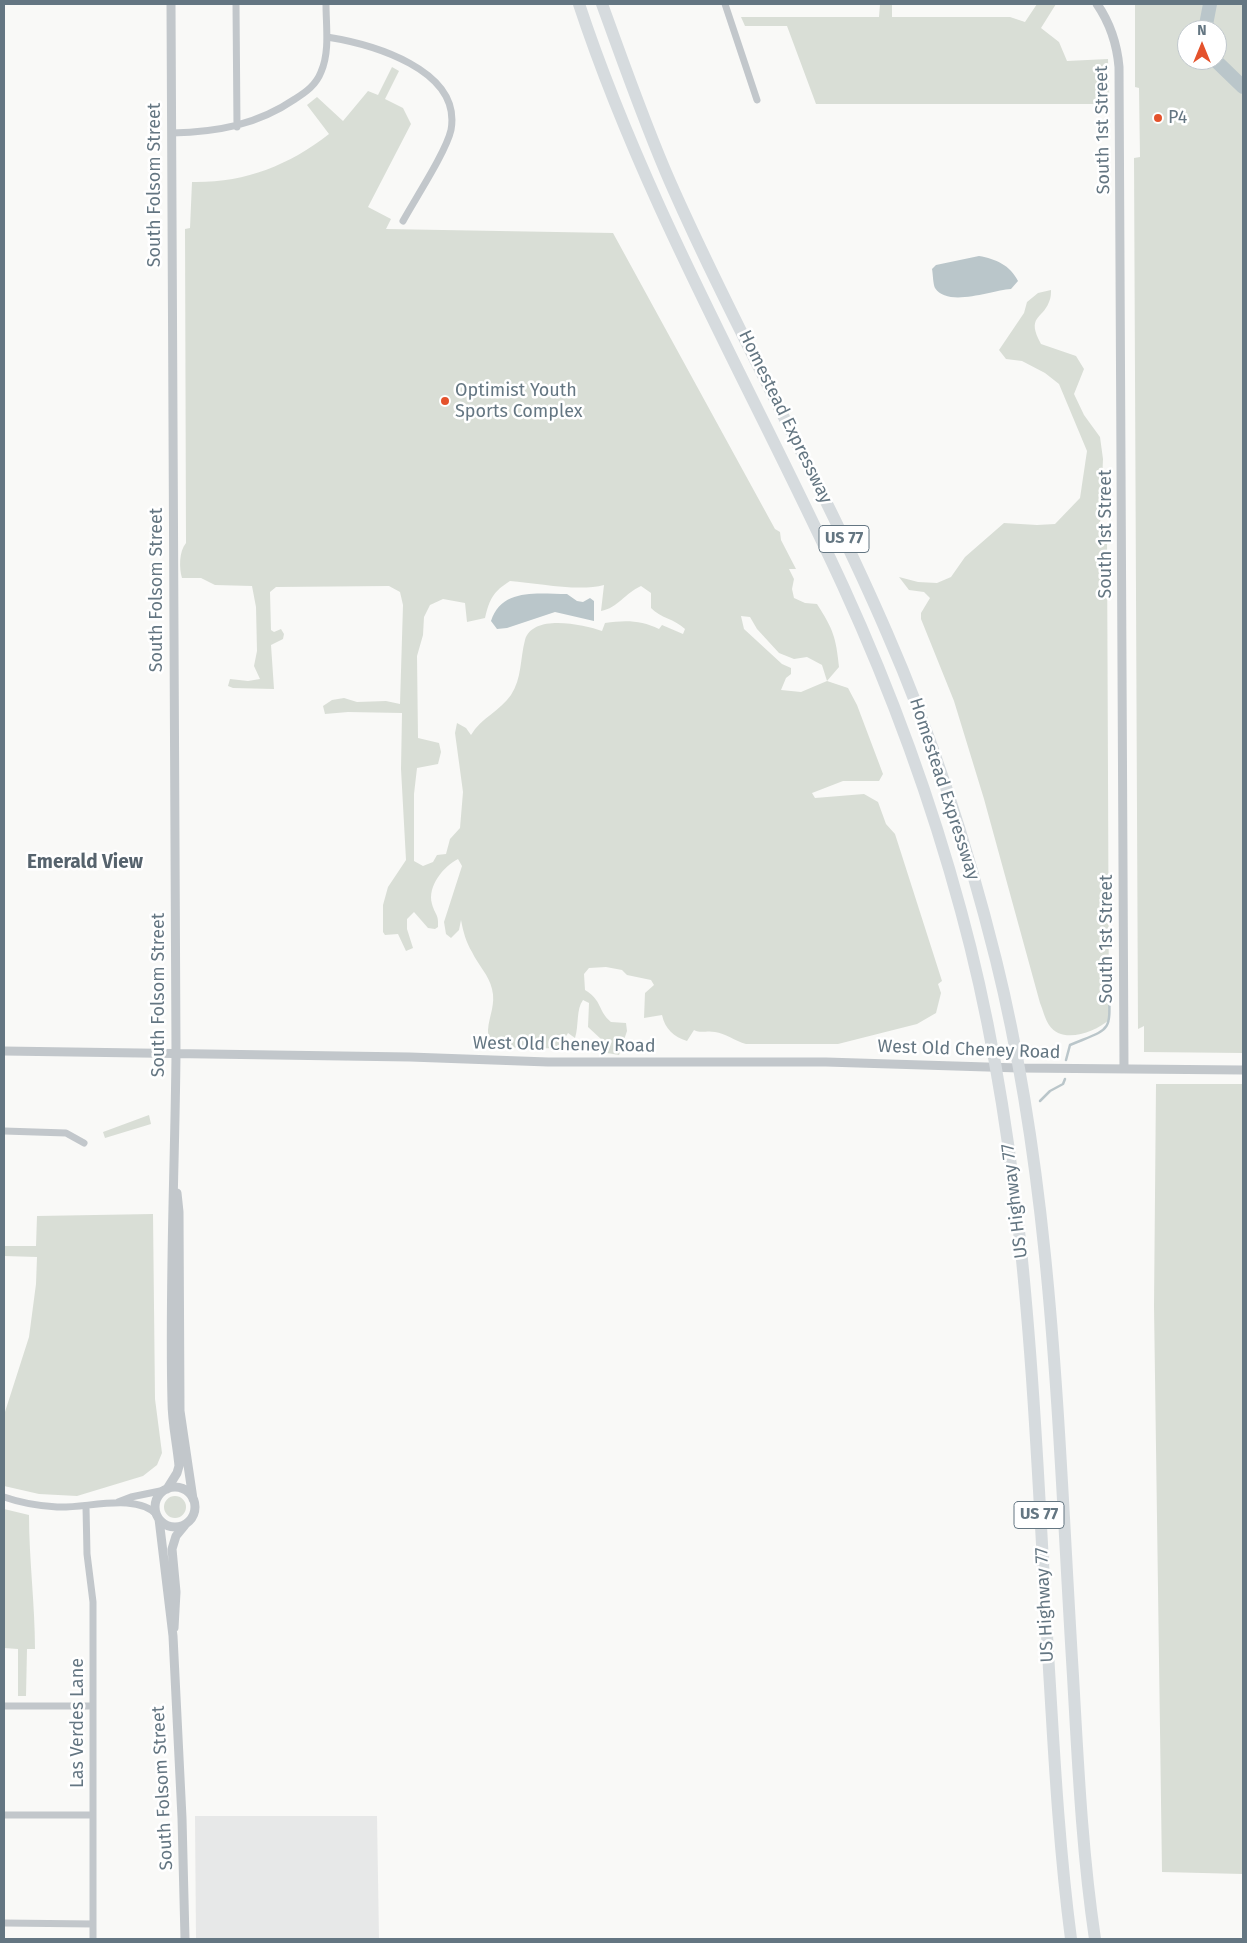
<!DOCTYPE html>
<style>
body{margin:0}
#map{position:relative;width:1247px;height:1943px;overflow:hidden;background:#f9f9f7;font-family:"Fira Sans",sans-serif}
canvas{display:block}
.frame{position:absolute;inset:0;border:5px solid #647682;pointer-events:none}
.north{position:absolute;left:1177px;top:20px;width:50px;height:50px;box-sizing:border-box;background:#fff;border:1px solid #c1c8cd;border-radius:50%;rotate:0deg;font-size:14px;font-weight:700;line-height:20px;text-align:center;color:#647682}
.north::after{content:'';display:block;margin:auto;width:18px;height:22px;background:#e4522c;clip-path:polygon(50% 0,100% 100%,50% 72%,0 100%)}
</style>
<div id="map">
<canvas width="1247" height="1943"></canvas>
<div class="frame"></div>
<div class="north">N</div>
</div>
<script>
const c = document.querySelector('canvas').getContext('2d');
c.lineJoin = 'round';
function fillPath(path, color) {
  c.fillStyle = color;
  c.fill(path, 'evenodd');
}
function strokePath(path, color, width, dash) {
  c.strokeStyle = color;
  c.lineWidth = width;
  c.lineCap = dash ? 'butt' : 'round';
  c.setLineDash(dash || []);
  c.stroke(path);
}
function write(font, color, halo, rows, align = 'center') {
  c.font = font + ' "Fira Sans",sans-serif';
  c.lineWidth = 5;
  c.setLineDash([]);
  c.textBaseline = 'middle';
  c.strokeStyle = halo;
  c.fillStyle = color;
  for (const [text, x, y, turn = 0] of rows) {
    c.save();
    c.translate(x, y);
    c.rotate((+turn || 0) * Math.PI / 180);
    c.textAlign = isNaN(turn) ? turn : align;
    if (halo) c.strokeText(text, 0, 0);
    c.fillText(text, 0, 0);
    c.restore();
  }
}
fillPath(new Path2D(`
 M195,1816H377L379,1939H196Z`), '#e7e8e8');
fillPath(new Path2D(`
 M880,4H892V17H1010L1025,22L1037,4H1056L1041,28L1059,42L1067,61L1108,59L1109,104H816L787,26H745L741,17H879Z
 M1135,4H1243V1053L1144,1052V1026L1138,1029L1134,158L1140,157L1139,88L1135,87ZM1187,30H1217V60H1187Z
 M392,67L399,71L385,99L403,108L411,124L368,207L391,219L386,229L613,233L775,529L780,532L781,540L796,569H789L794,579L792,589L794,598L805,603L817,604C833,629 836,637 839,667L827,681L848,688L857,705L883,774L879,781H843L812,793L815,798L864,794L878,802L886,824L895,834L942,981L938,984L941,993L936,1013L917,1024L838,1044H746C735,1041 725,1033 715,1032C706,1030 702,1034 694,1030L687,1041C674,1037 665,1029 662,1015L644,1018L645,993L654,985L651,980L627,975L622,970L606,967L589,968L584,974L585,990C603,1001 597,1010 611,1022L626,1023L627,1031L619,1055L607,1053L602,1040L588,1027L589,1003L583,1000C576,1009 579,1026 575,1038L568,1033L559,1048C543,1048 486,1053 488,1030C489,1016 496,1004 492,989C489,975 478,965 472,952C466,942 463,931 461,920L459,930L451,938L446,934L444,922L462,866L458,859C444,866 427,886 432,904C435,915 439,914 438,927L435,929L428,928L414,912L407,919V929L413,948L406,951L398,934L385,935L383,932V905L388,887L406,860L401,769L402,713L348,712L325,714L323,706L332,700L344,698L357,702L386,701L400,704L403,605L400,592L389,586L276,587L270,592L271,630L274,632L281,629L284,634L283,639L271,645L274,689L233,688L228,686L230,679L248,681L260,679L254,666L257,651L256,607L252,586L215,585L201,578H182C179,568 179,551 186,543L185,229L190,228L192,182C244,183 288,166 329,134L307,105L317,97L343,121L368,91L378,95ZM510,581C537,583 579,592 604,585L601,611C618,608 625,593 641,586L651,593V608C660,618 675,619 685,629L683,634L662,625L659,629C641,620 625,620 605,623L602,631C584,625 533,613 525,640C520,659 522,678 511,695C500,711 481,718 471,735L466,728L457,723L455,733L463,792L460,828L450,839L446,854L437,855L433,862L423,866L414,861V794L417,768L438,764L441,752L439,743L418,738L417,656L423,635L424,617L430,605L443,599L465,603L467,622L485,618C490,598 493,592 510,581ZM741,616L750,617L757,629L779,653L794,659L807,657L822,665L827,681L801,692L781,690L786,678L791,674V668L782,664L744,629Z
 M1051,290C1051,293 1051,298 1049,302C1042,320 1026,316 1041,344L1076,356L1084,369L1074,394L1084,415L1100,437L1103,459L1100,528L1107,534L1109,1020C1095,1032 1062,1045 1049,1025C1045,1019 1043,1010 1040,1003L984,799L954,701L921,619V613L930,598L924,592L909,590L899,577L918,582L937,583L951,577L965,557L1004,523L1037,525L1055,524L1080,498L1087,451L1059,384L1045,373L1022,361L1006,359L999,350L1024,313L1027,302L1038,293Z
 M1156,1084H1243V1874L1162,1872L1154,1306Z
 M149,1115L151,1124L105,1138L103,1132Z
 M153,1214L155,1399L162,1453L157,1465L143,1476L77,1496L39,1494L4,1486V1415L29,1337L36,1284L37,1257L4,1256V1246H36L37,1216Z
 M164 1507a11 11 0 1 1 22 0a11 11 0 1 1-22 0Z
 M4,1509L29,1515C29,1560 35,1604 35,1649H27L26,1696H18V1649L4,1648Z`), '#d9ded6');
fillPath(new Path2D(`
 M979,256C996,259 1010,265 1018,281L1011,289C992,290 948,308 935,288C933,284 933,274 932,269L936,265Z
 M567,594L577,601L583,602L590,598L594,601V621L555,612L507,628L497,629L491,621C502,587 539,594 567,594Z`), '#bac6ca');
strokePath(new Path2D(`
 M1066,1060L1070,1045C1113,1027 1110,1034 1109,986
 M1040,1101L1050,1091L1063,1084L1065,1079`), '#bac6ca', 2.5);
strokePath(new Path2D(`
 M1205,30L1210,4
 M1215,60L1243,87`), '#bac6ca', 14);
strokePath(new Path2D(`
 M236,4L237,127
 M725,4L757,100
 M327,37C371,44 462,69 451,130C446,152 415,199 403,221
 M172,133C217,132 257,125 295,99C306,92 316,85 321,72C330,52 326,26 326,4
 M4,1131L66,1133L84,1143
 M4,1497C21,1503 39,1506 57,1507C85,1509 136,1492 157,1515
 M118,1502L131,1497L165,1490
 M86,1507L87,1554L93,1602V1939
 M4,1706H93
 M4,1815H93
 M4,1923L93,1924`), '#c2c7cb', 7);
strokePath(new Path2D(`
 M1097,4C1110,23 1117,44 1119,67L1124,1069
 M4,1051L410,1057L548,1062H826L1019,1068L1243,1070
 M177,1193L179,1212L180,1411L193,1499
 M155 1507a20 20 0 1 1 40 0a20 20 0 1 1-40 0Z
 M167,1489L177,1473L179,1466C177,1444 172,1423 172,1402C169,1285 175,1169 176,1053L171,4
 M159,1519L173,1636L182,1818L185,1939
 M174,1628L176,1592L172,1549L176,1536L185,1525`), '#c2c7cb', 9);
strokePath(new Path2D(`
 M579,4C646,207 754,392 843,586C891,691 931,800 961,911C1030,1163 1034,1426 1050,1686C1055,1771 1060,1855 1071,1939
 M602,4C624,64 645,125 671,184C738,336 821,480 887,633C933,738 968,848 996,960C1054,1194 1058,1437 1073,1676C1078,1764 1082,1852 1095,1939`), '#d6dbde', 12);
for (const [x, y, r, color] of [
 [1158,118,5,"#e4522c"],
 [445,401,5,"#e4522c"]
]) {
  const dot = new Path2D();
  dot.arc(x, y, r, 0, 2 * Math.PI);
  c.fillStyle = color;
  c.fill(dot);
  strokePath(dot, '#fff', 2);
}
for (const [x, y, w] of [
 [844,539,50],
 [1039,1515,50]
]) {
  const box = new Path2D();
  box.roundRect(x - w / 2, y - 13.5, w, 27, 4);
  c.fillStyle = '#fff';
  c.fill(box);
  strokePath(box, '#647682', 1);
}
write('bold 16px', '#647682', null, [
 ["US 77",844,539],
 ["US 77",1039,1515]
]);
write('18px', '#647682', '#fff', [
 ["P4",1168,118],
 ["Optimist Youth",455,391],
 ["Sports Complex",455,412]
], 'left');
write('18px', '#647682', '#fff', [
 ["South 1st Street",1103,130,-91],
 ["South Folsom Street",155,185,-90],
 ["Homestead Expressway",785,417,64],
 ["South 1st Street",1106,534,-90],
 ["South Folsom Street",157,590,-90],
 ["Homestead Expressway",944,789,72],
 ["South 1st Street",1107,939,-90],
 ["South Folsom Street",159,995,-90],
 ["West Old Cheney Road",564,1045,1],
 ["West Old Cheney Road",969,1050,2],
 ["US Highway 77",1015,1201,-97],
 ["US Highway 77",1045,1605,-93],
 ["Las Verdes Lane",78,1723,-90],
 ["South Folsom Street",163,1788,-93]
]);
write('bold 19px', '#56636d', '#fff', [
 ["Emerald View",85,863]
]);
</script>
